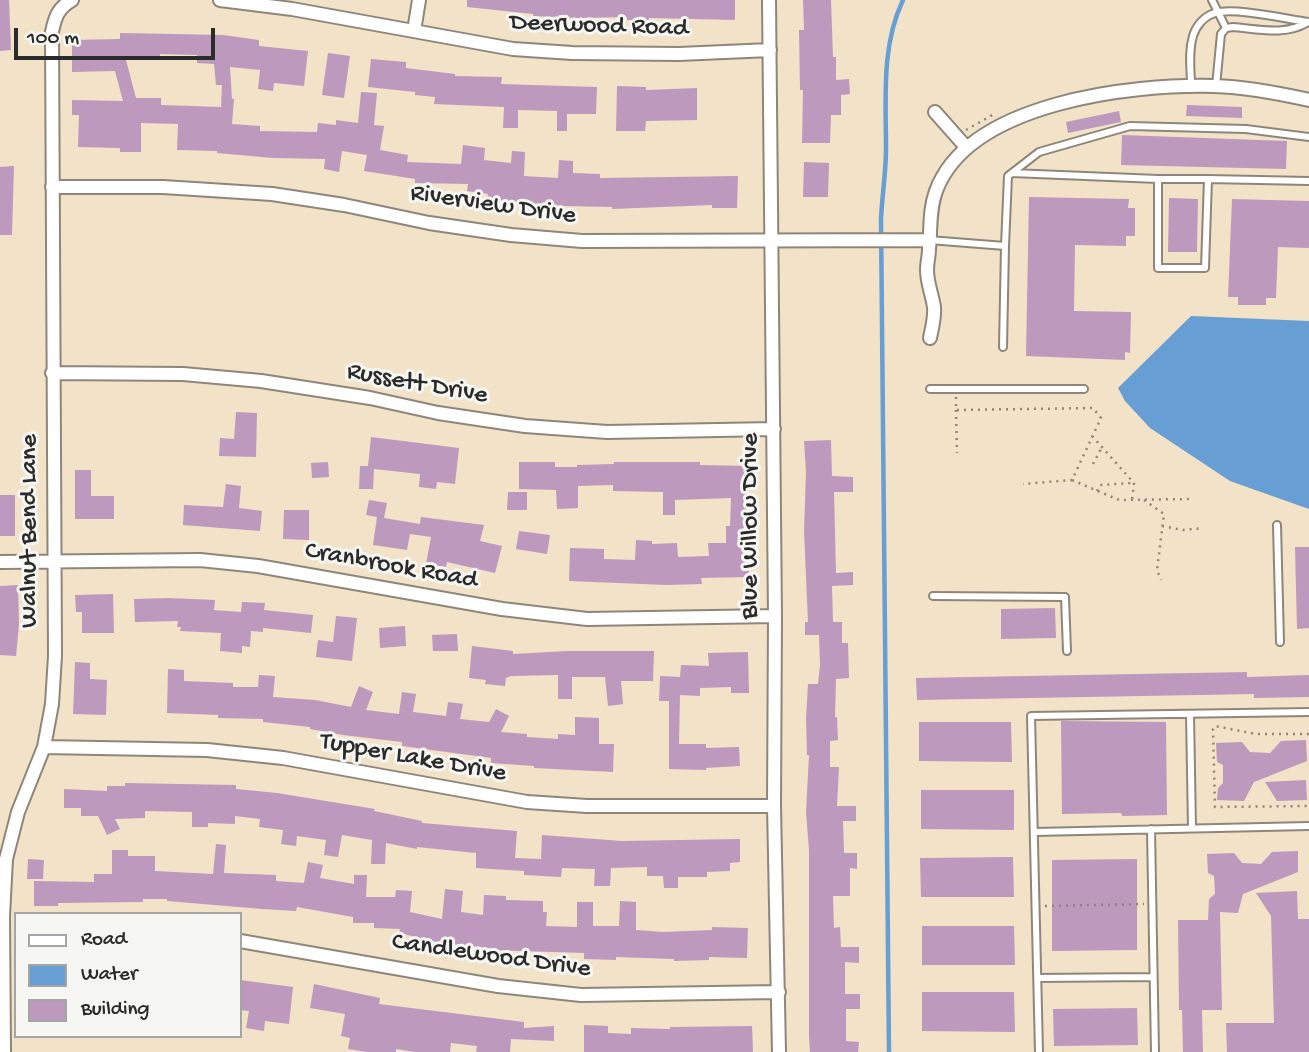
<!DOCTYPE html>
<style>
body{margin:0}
#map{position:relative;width:1309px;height:1052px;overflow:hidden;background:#f2e2c8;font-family:"Gochi Hand",sans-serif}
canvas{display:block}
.legend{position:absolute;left:14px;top:912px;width:228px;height:126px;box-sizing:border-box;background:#f6f6f2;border:2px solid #a5a5a2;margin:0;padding:9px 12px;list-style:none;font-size:21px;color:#2b2b2b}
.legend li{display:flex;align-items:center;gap:14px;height:35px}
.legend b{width:35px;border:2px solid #a5a5a2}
.scale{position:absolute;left:14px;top:28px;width:201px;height:32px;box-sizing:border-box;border:4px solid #2b2b2b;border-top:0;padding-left:9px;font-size:21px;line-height:24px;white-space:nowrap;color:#2b2b2b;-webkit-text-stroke:5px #f6f6f2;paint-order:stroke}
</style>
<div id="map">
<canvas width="1309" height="1052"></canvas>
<ul class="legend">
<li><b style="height:9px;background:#fff"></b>Road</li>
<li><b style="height:19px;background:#679ed4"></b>Water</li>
<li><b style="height:19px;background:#bd99bd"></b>Building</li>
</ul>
<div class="scale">100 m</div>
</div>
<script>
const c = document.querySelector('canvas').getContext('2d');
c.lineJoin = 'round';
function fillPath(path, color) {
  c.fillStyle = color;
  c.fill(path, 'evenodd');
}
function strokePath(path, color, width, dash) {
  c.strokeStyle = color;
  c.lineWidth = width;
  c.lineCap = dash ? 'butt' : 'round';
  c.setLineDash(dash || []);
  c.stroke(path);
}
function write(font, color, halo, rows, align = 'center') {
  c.font = font + ' "Gochi Hand",sans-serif';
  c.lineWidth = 6;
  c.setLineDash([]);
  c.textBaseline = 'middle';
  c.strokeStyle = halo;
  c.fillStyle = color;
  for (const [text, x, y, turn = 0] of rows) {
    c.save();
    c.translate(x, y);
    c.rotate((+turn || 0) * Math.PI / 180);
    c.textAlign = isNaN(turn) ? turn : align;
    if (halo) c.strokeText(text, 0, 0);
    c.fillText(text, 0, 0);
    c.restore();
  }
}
fillPath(new Path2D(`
 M1191,316L1309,321V509L1230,481L1150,428L1125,401L1118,388Z`), '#679ed4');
strokePath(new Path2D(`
 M889,1052L881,219C882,196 886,172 886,149C886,99 881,46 903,0`), '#679ed4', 4.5);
fillPath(new Path2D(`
 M0,0H9L11,50L0,51Z
 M467,0H735V20L649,18V20H627V17L577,18L533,16V14L467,7Z
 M803,0H831L833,57H836V80L849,79L850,94L841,95V115H831L830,143H802L803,90H800L799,30H804Z
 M120,33L223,35L259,40V46L308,51L304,86L274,83L273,91L258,89L260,70L230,67L232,99H234L232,124L260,126V131L317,132L318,123L336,125V120L358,123L361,92L377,93L374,125L384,126L380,150L408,155L407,162L461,164L463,145L485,148L484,160L511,163L512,151L525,152L524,176L558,178L559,160L573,161V173L600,174V178L738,176L737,208H712V205L612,209V207L562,206L487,199L488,194L467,191L468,184L415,183V179L364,171L367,155L342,151L339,172L324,169L325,159L273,158L217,153V151L177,150L178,124L141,123V152H120V148L78,147L79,115H72V100L123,101L115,71L72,72V40L120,39ZM160,54L197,55V63L214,64L216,85H222L221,107L161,105V98H136L126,60H160Z
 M328,53L350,56L344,98L322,95Z
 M371,59L406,62V68L455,74V76L502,77L501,84L597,87L596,114H567V131H557V111L518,110V128H503L504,107L434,104L435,97L415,95V92L368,87Z
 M617,86L646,87V90L697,88V120L646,121L645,131H616Z
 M1187,105L1242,107V118L1186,116Z
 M1119,111L1121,122L1068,133L1066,122Z
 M1122,135L1287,141L1286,169L1121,165Z
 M804,162L829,163L828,197H803Z
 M14,166L12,235H0V167Z
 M1029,197L1129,199L1128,208H1135V236H1126V246L1075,245L1074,311L1131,312L1130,353L1125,352V360L1026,356Z
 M1169,198L1198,199L1197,252H1168Z
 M1232,199L1309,201V248L1278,247L1276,298H1266V305H1238V297H1228Z
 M236,412L257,413L256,457L219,456L220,438L234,439Z
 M371,437L459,448L455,484L437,482L436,489L419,487L420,474L374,469L373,489H359L360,466H368Z
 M831,440L832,476L853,477V492H834L836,573L853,572V585L832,586L833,622H842V643H848L849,678L836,679L835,717H837L838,740L830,741V767H839L837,806H856V821H843L844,853H857V869L850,868V896H833L834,928L840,927L841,947H859V963L845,962V994H860V1009H846V1041L859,1042L858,1052H810L809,1037V850L806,812L809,755H807L806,718L808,684H818L820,665L819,635H805V622H808L804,531L806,472L804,441Z
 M328,462L329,477L312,478L311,463Z
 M519,462H555V467H577V465L614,464V462H700V465L747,466L746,526H748L749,577L701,578L702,584L667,585L569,581L570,548L604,549V559L635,560L636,540L652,541V544L677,543L678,557L709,556L708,543H726V526H730L731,498L675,500V515H663V492L613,491V485L578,486V508L557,509L556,490L519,489Z
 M75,470H91V496H114V519H75Z
 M226,484L241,486L239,508L262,511L260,531L183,525L184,505L223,507Z
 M508,492H527V510H507Z
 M0,495H15V536H0Z
 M369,500L387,503L384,518L420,524L421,517L484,525L480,541L502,546L495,573L447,562L446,567L426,564L431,537L410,534L407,550L373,545L377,517L366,515Z
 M284,510H309V540L283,539Z
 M519,531L550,535L547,554L516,549Z
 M1295,547H1309V628L1297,629Z
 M18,585L19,624L16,656L0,655V586Z
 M113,594L114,633H82V612H76L75,595Z
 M169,598L215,600L214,610L241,612L242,602L265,603L264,610L313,615L311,633L263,628V632L251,631L250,647L242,646V653L220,651L221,633L180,631L181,627H177L178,621L135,622L134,599Z
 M1055,608L1056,638L1001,639V609Z
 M336,616L357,618L352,661L316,657L318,640L333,642Z
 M405,626L406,646L380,648L379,628Z
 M457,634L458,651H433L432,635Z
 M472,646L513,651V654L567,651H654L653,681H621L623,704L608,706L605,677H572V699H558V675L511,676L506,678L505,686L485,684L486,680L469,678Z
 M748,652L749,693H731V687L700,688V696L680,695L679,744H706V748L739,747L740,766L706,768V770L669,769V701H659L660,676L680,677L681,665L709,666L708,653Z
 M75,662L90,663V679L107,680L106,715L73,714Z
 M168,669L184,670V681L233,683V687H258L259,675L275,676L273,697L315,700L351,707L359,686L373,692L366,710L399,714L402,692L416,694L413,712L446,716L448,702L463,704L460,719L489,722L496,709L509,716L501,732L527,734V737L558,739V734L575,735V717L599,718V744H614L613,772L534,768V766L491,763V758L402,746V742L343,735L310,729V727L263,722V719L218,718V715L167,713Z
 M1247,672V677L1309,675V697L1254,698V694L917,700L916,678Z
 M1061,721L1166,722L1167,815L1122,816L1121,813L1062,814Z
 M919,722H1011L1012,762L919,761Z
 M1306,740L1307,761L1254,782L1244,801L1217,800L1218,788L1223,783V765L1217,762L1216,743L1242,742L1250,752L1270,753L1281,741Z
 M1306,780L1307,800L1277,801L1265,782Z
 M125,783L236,785V789L277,793L375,809L374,811L422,821V823L517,831L515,858L541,859L542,835L622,841L740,839V862L730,863V871L707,872V877H678V888H664L663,876H647V867L611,868L610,886H594L595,869L562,868L561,877L524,875V871L476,868V853L417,847V849L386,843L385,864H371L372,840L342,835L338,857L324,855L326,840L297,836L296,846L281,844L283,830L259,827L260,819L235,816V824L208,823V827H192V812L145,811V818L115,819L120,829L107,835L98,816H81V808H64V789L107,791V786H125Z
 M921,790H1014V830L921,829Z
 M216,844L226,845L224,873L276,875V881L304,883L308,862L323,865L320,878L354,884V875H367L366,897H395L396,890L412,891L410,912L442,919L445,889L463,891L461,912L483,915L484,895L506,896V900L543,901V912H547L546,926L577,927V902H593V926H619L620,901L636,902V930L663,932L712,930V927L748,928L747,958L709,957V960L674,961V959L616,957V960L584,959V953L489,950V948L441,943L399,933L400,929L374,928V923H353V917L297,907L296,911L262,909L167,901V899H143V902L58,903V906H34V881L94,882V874H112V850H128V856H155V871L213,874Z
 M1298,851V872L1243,894L1238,913L1220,912L1222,1010H1202L1203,1052H1183L1182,1010H1179L1178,920H1208L1209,899L1215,894L1214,876L1208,873L1207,854L1234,853L1242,863L1261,864L1272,852Z
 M1013,857L1014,897H921L920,858Z
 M28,859L44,860L43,879H27Z
 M1137,859V950L1052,951V860Z
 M1297,891L1298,919H1309V1052H1227L1226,1023H1274L1271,916L1256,893Z
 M922,926H1014L1015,965H922Z
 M240,980L293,987L289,1024L265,1021L264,1031L246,1028L249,1011L240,1010Z
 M314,984L380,998L379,1004L524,1022V1028L554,1026V1041L511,1039L510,1052H476L477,1046L451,1043L450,1052H415L396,1049V1052H367L348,1049L350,1038L341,1036L345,1014L310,1008Z
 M922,992H1014L1015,1032L922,1031Z
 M1137,1008L1138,1045L1054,1046L1053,1009Z
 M584,1025L608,1026V1033L631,1034V1028L670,1029V1027L752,1026L753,1052H584Z`), '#bd99bd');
const service = new Path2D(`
 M1212,0L1226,28
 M1191,86C1191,70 1188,52 1193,36C1196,26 1204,16 1215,13C1234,7 1286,19 1308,22
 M1216,86L1221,34L1226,28L1233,27C1258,29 1286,36 1308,22
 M1012,173L1158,179V268H1205L1208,179L1309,181
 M1158,179H1208
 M929,240L1005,246L1008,176L1039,152L1130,126L1246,129L1309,137
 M1003,347L1005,246
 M930,389H1084
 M1277,525L1280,642
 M933,596L1065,597L1067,651
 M1190,714L1192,828
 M1151,829L1155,1052
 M1035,832L1309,826
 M1038,978L1153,977
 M1039,1052L1031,716L1309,712`);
const minor = new Path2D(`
 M220,0L292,9L513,49L572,53L679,54L770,50
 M769,0L775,616L774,806L779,1052
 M414,31L419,0
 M935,112L966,147
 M52,187H163L272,194L344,205L429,223L511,235L582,241L929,240
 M930,338C932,328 935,317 934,307C932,294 927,283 927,270C927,263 929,256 929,249C931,229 929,210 936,191C969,102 1132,84 1214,86C1246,87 1278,93 1309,100
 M52,373L183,374L261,381L370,398L438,413L525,426L607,432L774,429
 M0,562L200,560L258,566L502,609L587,619L775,616
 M44,747L207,750L283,758L527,802L587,806H774
 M240,941L498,986L581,995L779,992
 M4,1052L3,916L6,859L18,812L44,747L52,704L55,656L52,32C55,17 58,8 72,0`);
strokePath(service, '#8e867a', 10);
strokePath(minor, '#8e867a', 16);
strokePath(new Path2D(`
 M966,130L994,114
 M956,397V410L1093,408L1101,418L1072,480L1023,484
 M956,410L957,453
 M1092,436L1134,483L1132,500
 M1093,464L1102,447
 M1072,480L1119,500L1193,499
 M1097,491L1100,485L1132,483
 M1144,500L1164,514L1157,570L1161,580
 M1162,526L1183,530L1203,528
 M1309,734H1256L1215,726L1213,729L1215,807L1309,806
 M1045,906L1144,904`), '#8e867a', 2.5, [2, 5]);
strokePath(service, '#fff', 6);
strokePath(minor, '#fff', 12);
write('26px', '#2b2b2b', '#f6f6f2', [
 ["Deerwood Road",599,27,2],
 ["Riverview Drive",493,206,8],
 ["Russett Drive",417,385,10],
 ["Blue Willow Drive",752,526,-90],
 ["Walnut Bend Lane",31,531,-90],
 ["Cranbrook Road",391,567,10],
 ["Tupper Lake Drive",413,759,10],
 ["Candlewood Drive",491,957,8]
]);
</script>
